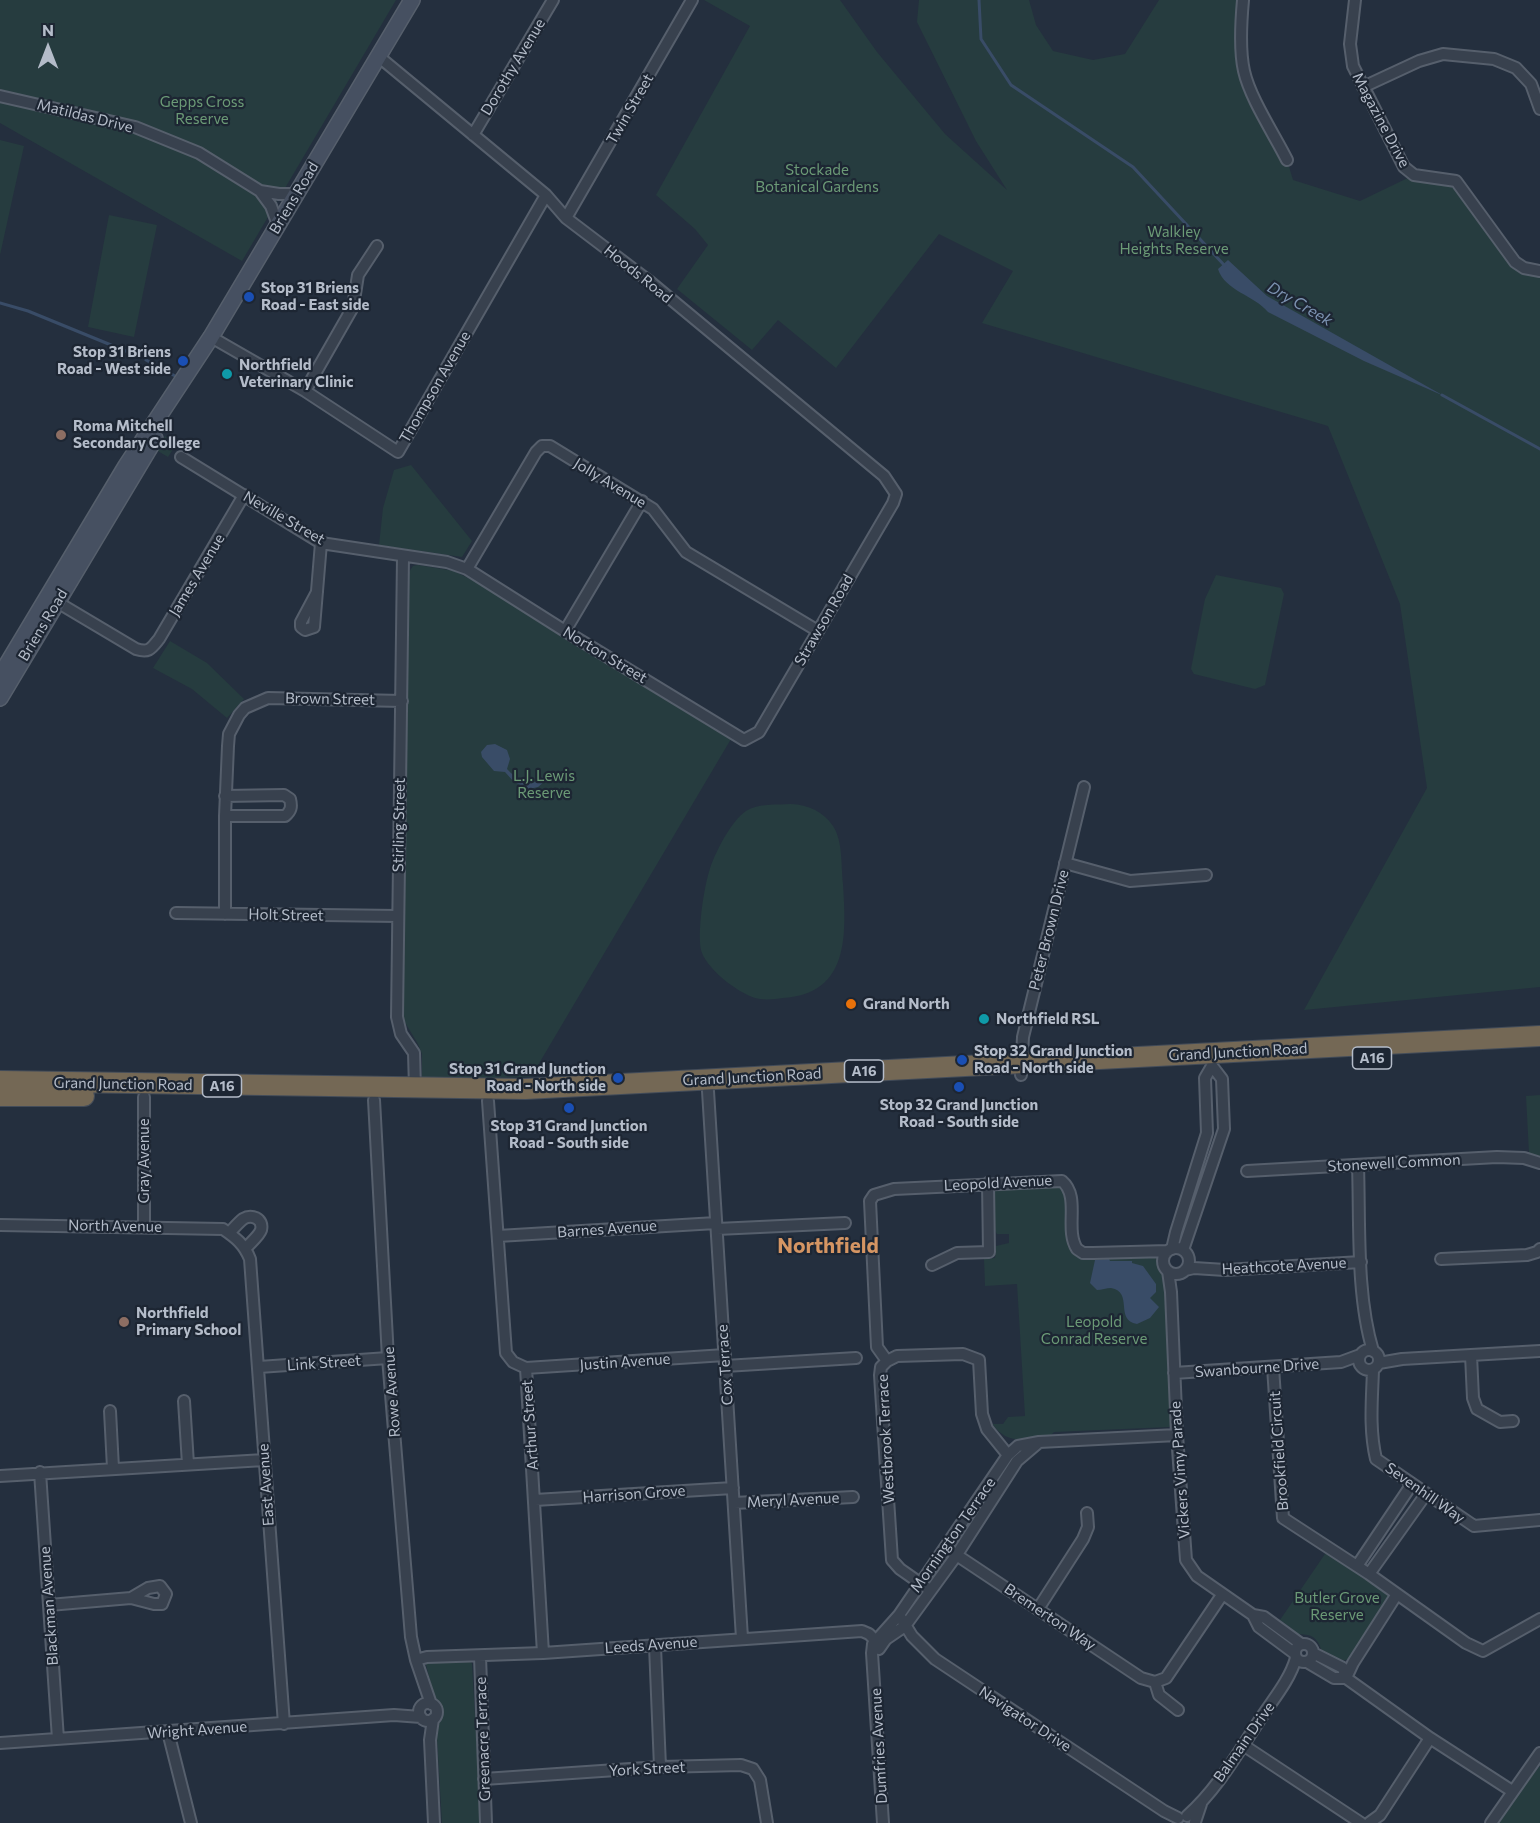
<!DOCTYPE html>
<style>
body{margin:0}
#map{position:relative;width:1540px;height:1823px;overflow:hidden;background:#242f3e;font-family:Commissioner,sans-serif}
canvas{display:block}
.north{position:absolute;left:18px;top:18px;width:60px;height:60px;-webkit-text-stroke:4px #1d2633;paint-order:stroke;rotate:0deg;font-size:16px;font-weight:700;line-height:24px;text-align:center;color:#b4bcc9}
.north::after{content:'';display:block;margin:auto;width:21px;height:27px;background:#b4bcc9;clip-path:polygon(50% 0,100% 100%,50% 72%,0 100%)}
</style>
<div id="map">
<canvas width="1540" height="1823"></canvas>
<div class="north">N</div>
</div>
<script>
const c = document.querySelector('canvas').getContext('2d');
c.lineJoin = 'round';
function fillPath(path, color) {
  c.fillStyle = color;
  c.fill(path, 'evenodd');
}
function strokePath(path, color, width, dash) {
  c.strokeStyle = color;
  c.lineWidth = width;
  c.lineCap = dash ? 'butt' : 'round';
  c.setLineDash(dash || []);
  c.stroke(path);
}
function write(font, color, halo, rows, align = 'center') {
  c.font = font + ' Commissioner,sans-serif';
  c.lineWidth = 4.5;
  c.setLineDash([]);
  c.textBaseline = 'middle';
  c.strokeStyle = halo;
  c.fillStyle = color;
  for (const [text, x, y, turn = 0] of rows) {
    c.save();
    c.translate(x, y);
    c.rotate((+turn || 0) * Math.PI / 180);
    c.textAlign = isNaN(turn) ? turn : align;
    if (halo) c.strokeText(text, 0, 0);
    c.fillText(text, 0, 0);
    c.restore();
  }
}
fillPath(new Path2D(`
 M0,0H396L242,261L0,123Z
 M704,0H840L877,52L945,134L1007,190L976,141L917,22L919,0H1029L1036,25L1053,51L1093,60L1125,54L1159,0H1244L1242,9L1249,87L1287,160L1293,180L1360,201L1414,175L1456,181L1520,266L1540,270V987L1304,1010L1427,788L1400,604L1328,426L982,323L1013,271L939,234L836,368L778,320L752,350L677,289L708,245L695,229L656,195L750,26Z
 M0,140L24,146L0,255Z
 M109,215L157,225L134,337L88,327Z
 M165,436L177,443L168,457L156,450Z
 M411,465L472,541L462,557L379,545L383,508L394,470Z
 M418,565L454,571L476,582L731,739L531,1077L422,1079V1054L418,1044L403,1019L409,572L413,566Z
 M1216,575L1281,588L1284,594L1265,685L1255,689L1194,674L1191,669L1205,599Z
 M170,641L207,663L244,699L227,718L192,689L153,668Z
 M791,804C808,805 823,811 833,826C843,841 841,866 843,884C846,934 850,994 783,998C776,999 768,1000 760,999C741,996 709,971 702,953C696,938 704,887 709,872C714,854 731,821 746,811C758,803 777,805 791,804Z
 M1540,1095V1157L1529,1153L1526,1096Z
 M1058,1184L1065,1190L1073,1249L1151,1255L1162,1263L1166,1272L1171,1425L1169,1427L1054,1432L1051,1435C1025,1437 1011,1448 992,1424H1003L1008,1417L1025,1416L1017,1284L985,1286L984,1259L995,1258L996,1246L1009,1243V1234H997L993,1228L992,1192L994,1188Z
 M1327,1551L1386,1591L1388,1597L1387,1603L1350,1658C1342,1663 1337,1659 1330,1654L1325,1655C1320,1650 1321,1646 1317,1641C1311,1632 1301,1636 1292,1633L1291,1628L1280,1620Z
 M470,1660L472,1664L481,1823H442L436,1722L441,1712V1707L435,1699L426,1665L428,1661Z
 M1540,1766V1823H1499L1517,1794Z`), '#263c3f');
fillPath(new Path2D(`
 M1228,260L1267,296L1444,396L1364,361L1268,312C1254,295 1225,291 1218,269Z
 M495,744L507,750L510,759L507,769C525,787 529,789 549,772L551,776L538,787L529,789L514,782L505,772L494,771L482,757L481,752L487,745Z
 M1109,1259L1110,1261H1132V1263L1143,1266L1156,1284V1292L1150,1298L1159,1307L1150,1318L1137,1324C1114,1320 1134,1292 1111,1288C1107,1288 1101,1290 1097,1290L1090,1283L1095,1260Z`), '#394c67');
strokePath(new Path2D(`
 M979,0L981,39L1011,85L1133,167L1225,266
 M0,303L28,311L133,354
 M146,360L175,376
 M1442,395L1540,449`), '#394c67', 3);
const street = new Path2D(`
 M1243,0C1241,22 1239,49 1244,71C1250,98 1274,134 1287,160
 M1355,0L1350,44L1353,66L1404,167L1414,175L1456,181L1515,262L1524,268L1540,271
 M1363,87L1419,61L1443,54L1494,59L1516,68L1531,84L1540,109
 M0,96L135,127L199,153L260,191L271,206L278,225
 M473,135L553,0
 M260,191L279,194H297
 M566,218L692,0
 M211,337L305,391L398,452L546,195
 M305,391L353,307L358,275L377,246
 M181,457L321,543L447,562L467,569L565,631L744,740L759,732L893,503L896,494L884,476L649,281L566,218L546,195L378,56
 M403,557L397,1017L401,1034L414,1053L415,1088
 M467,569L536,452L542,446H550L653,509L686,552L818,631
 M317,592L301,622V627L305,630L314,627L321,543
 M57,602L136,649C149,653 151,649 159,639L244,495
 M565,631L642,501
 M225,816H285C291,811 292,807 290,799L284,795L225,796
 M1065,863L1130,881L1206,875
 M176,913L397,916
 M225,914V816L228,746L229,734L239,715L245,708L268,698L402,701
 M1021,1075L1023,1037L1084,787
 M708,1091L742,1638
 M144,1097V1226
 M374,1100L388,1358L411,1637L416,1660L431,1704
 M488,1101L506,1353L513,1362L526,1368L543,1653
 M1358,1165C1360,1223 1356,1295 1373,1351
 M1247,1171L1497,1157L1524,1158L1540,1163
 M0,1225L223,1229C236,1238 244,1244 250,1259L284,1724
 M717,1229L845,1223
 M229,1233C233,1229 238,1223 243,1219C251,1214 264,1218 261,1230C259,1236 250,1243 246,1248
 M498,1236L716,1223
 M1163 1261a13 13 0 1 1 26 0a13 13 0 1 1-26 0Z
 M1172,1249L1176,1232L1207,1133L1205,1078L1212,1066L1222,1079L1224,1129L1183,1250
 M1441,1259L1527,1255L1537,1252L1540,1249
 M932,1265L957,1253L989,1252L988,1183
 M1185,1270L1194,1268L1225,1270L1361,1262
 M1168,1271L1171,1292L1177,1435L1186,1560L1197,1576L1253,1615L1264,1617L1301,1644
 M1359 1360a10 10 0 1 1 20 0a10 10 0 1 1-20 0Z
 M1471,1355L1473,1398L1477,1409L1500,1422L1513,1421
 M887,1361L897,1356L963,1354L979,1360L982,1414L987,1429L1008,1455
 M1379,1363L1402,1359L1540,1351
 M725,1366L856,1358
 M259,1367L388,1358
 M1273,1367L1283,1518L1369,1574L1466,1643L1483,1651L1540,1619
 M526,1368L725,1355
 M1373,1370C1372,1400 1369,1429 1376,1459L1474,1526L1540,1520
 M1174,1373L1341,1362L1360,1355
 M184,1401L188,1464
 M110,1411L113,1468
 M40,1472L58,1739
 M0,1476L264,1460
 M535,1500L733,1488
 M734,1503L853,1497
 M946,1548L1141,1678L1155,1682L1166,1678L1222,1595
 M1357,1566L1412,1484
 M1369,1574L1426,1494
 M930,1590L900,1569L892,1560L880,1375L881,1367L887,1361L877,1347L870,1201L874,1195L894,1189L1062,1181C1081,1197 1064,1229 1077,1249L1083,1253H1093L1168,1251
 M49,1605L131,1598L154,1604H162L166,1594L160,1586L148,1588L131,1598
 M1038,1609L1083,1539L1088,1527L1087,1513
 M899,1615L912,1636L935,1659L1164,1811L1178,1818
 M1253,1615L1259,1627L1294,1653
 M1295 1653a9 9 0 1 1 18 0a9 9 0 1 1-18 0Z
 M655,1646L660,1767
 M879,1649L886,1639L905,1626L956,1556L1017,1461L1037,1444
 M1313,1653L1343,1668L1346,1678
 M480,1656L486,1823
 M416,1660L427,1657L543,1653L862,1631L869,1634L881,1646
 M1307,1662L1334,1678H1346L1430,1738L1512,1791
 M1346,1678L1353,1663L1397,1594
 M1155,1682L1159,1695L1178,1710
 M419 1712a9 9 0 1 1 18 0a9 9 0 1 1-18 0Z
 M433,1719L430,1740L434,1823
 M168,1732L191,1823
 M0,1743L394,1715L421,1717
 M1243,1745L1361,1823
 M484,1779L660,1767L741,1765L753,1769L760,1780L767,1823
 M1187,1816C1218,1789 1240,1749 1263,1715C1275,1697 1290,1679 1296,1658
 M1195,1822L1201,1804
 M883,1823L872,1653L873,1644L899,1615L1008,1455L1018,1446L1039,1442L1177,1435
 M1369,1823L1380,1815L1430,1738
 M1491,1823L1540,1753`);
const secondary = new Path2D(`
 M0,676L126,466L211,337L412,0
 M0,698L155,439`);
const highway = new Path2D(`
 M0,1081L525,1089L1540,1036
 M0,1096H84`);
strokePath(street, '#565f6c', 14);
strokePath(secondary, '#565f6c', 18);
strokePath(highway, '#434c59', 22);
strokePath(street, '#38414e', 10);
strokePath(secondary, '#465061', 15);
strokePath(highway, '#746855', 20);
for (const [x, y, r, color] of [
 [249,297,6,"#1a4fb4"],
 [183,361,6,"#1a4fb4"],
 [227,374,6,"#0f9aa8"],
 [61,435,6,"#8d6e63"],
 [851,1004,6,"#e8710a"],
 [984,1019,6,"#0f9aa8"],
 [962,1060,6,"#1a4fb4"],
 [618,1078,6,"#1a4fb4"],
 [959,1087,6,"#1a4fb4"],
 [569,1108,6,"#1a4fb4"],
 [124,1322,6,"#8d6e63"]
]) {
  const dot = new Path2D();
  dot.arc(x, y, r, 0, 2 * Math.PI);
  c.fillStyle = color;
  c.fill(dot);
  strokePath(dot, '#1d2633', 2);
}
for (const [x, y, w] of [
 [1372,1058,39],
 [864,1071,39],
 [222,1086,39]
]) {
  const box = new Path2D();
  box.roundRect(x - w / 2, y - 11, w, 22, 4.5);
  c.fillStyle = '#1d2633';
  c.fill(box);
  strokePath(box, '#b4bcc9', 1.5);
}
write('bold 14px', '#b4bcc9', null, [
 ["A16",1372,1058],
 ["A16",864,1071],
 ["A16",222,1086]
]);
write('15px', '#b4bcc9', '#1d2633', [
 ["Dorothy Avenue",513,67,-59],
 ["Twin Street",630,109,-60],
 ["Matildas Drive",85,116,14],
 ["Magazine Drive",1381,120,62],
 ["Briens Road",294,198,-59],
 ["Hoods Road",638,274,39],
 ["Thompson Avenue",435,387,-60],
 ["Jolly Avenue",610,483,31],
 ["Neville Street",284,518,30],
 ["James Avenue",197,575,-59],
 ["Strawson Road",824,620,-60],
 ["Briens Road",43,625,-59],
 ["Norton Street",605,655,31],
 ["Brown Street",330,699,1],
 ["Stirling Street",399,825,-89],
 ["Holt Street",286,915,1],
 ["Peter Brown Drive",1049,930,-76],
 ["Grand Junction Road",1238,1052,-3],
 ["Grand Junction Road",752,1077,-3],
 ["Grand Junction Road",123,1084,1],
 ["Gray Avenue",144,1161,-90],
 ["Stonewell Common",1394,1163,-3],
 ["Leopold Avenue",998,1183,-3],
 ["North Avenue",115,1226,1],
 ["Barnes Avenue",607,1229,-4],
 ["Heathcote Avenue",1284,1266,-3],
 ["Justin Avenue",625,1362,-4],
 ["Link Street",324,1363,-4],
 ["Cox Terrace",725,1365,-94],
 ["Swanbourne Drive",1257,1368,-4],
 ["Rowe Avenue",392,1392,-94],
 ["Arthur Street",530,1425,-94],
 ["Westbrook Terrace",886,1439,-93],
 ["Brookfield Circuit",1279,1451,-94],
 ["Vickers Vimy Parade",1180,1470,-94],
 ["East Avenue",266,1485,-94],
 ["Sevenhill Way",1425,1493,35],
 ["Harrison Grove",634,1494,-4],
 ["Meryl Avenue",793,1500,-3],
 ["Mornington Terrace",953,1535,-55],
 ["Blackman Avenue",49,1606,-94],
 ["Bremerton Way",1050,1617,34],
 ["Leeds Avenue",651,1645,-4],
 ["Navigator Drive",1025,1719,33],
 ["Wright Avenue",197,1730,-4],
 ["Greenacre Terrace",483,1739,-92],
 ["Balmain Drive",1244,1742,-55],
 ["Dumfries Avenue",879,1746,-93],
 ["York Street",647,1769,-3]
]);
write('15px', '#6b9a76', '#1d2633', [
 ["Gepps Cross",202,102],
 ["Reserve",202,119],
 ["Stockade",817,170],
 ["Botanical Gardens",817,187],
 ["Walkley",1174,232],
 ["Heights Reserve",1174,249],
 ["L.J. Lewis",544,776],
 ["Reserve",544,793],
 ["Leopold",1094,1322],
 ["Conrad Reserve",1094,1339],
 ["Butler Grove",1337,1598],
 ["Reserve",1337,1615]
]);
write('bold 15px', '#b4bcc9', '#1d2633', [
 ["Stop 31 Briens",261,288],
 ["Road - East side",261,305],
 ["Stop 31 Briens",171,352,"right"],
 ["Road - West side",171,369,"right"],
 ["Northfield",239,365],
 ["Veterinary Clinic",239,382],
 ["Roma Mitchell",73,426],
 ["Secondary College",73,443],
 ["Grand North",863,1004],
 ["Northfield RSL",996,1019],
 ["Stop 32 Grand Junction",974,1051],
 ["Road - North side",974,1068],
 ["Stop 31 Grand Junction",606,1069,"right"],
 ["Road - North side",606,1086,"right"],
 ["Stop 32 Grand Junction",959,1105,"center"],
 ["Road - South side",959,1122,"center"],
 ["Stop 31 Grand Junction",569,1126,"center"],
 ["Road - South side",569,1143,"center"],
 ["Northfield",136,1313],
 ["Primary School",136,1330]
], 'left');
write('italic 16px', '#7c92b1', '#1d2633', [
 ["Dry Creek",1300,304,30]
]);
write('bold 21px', '#d59563', '#1d2633', [
 ["Northfield",828,1246]
]);
</script>
